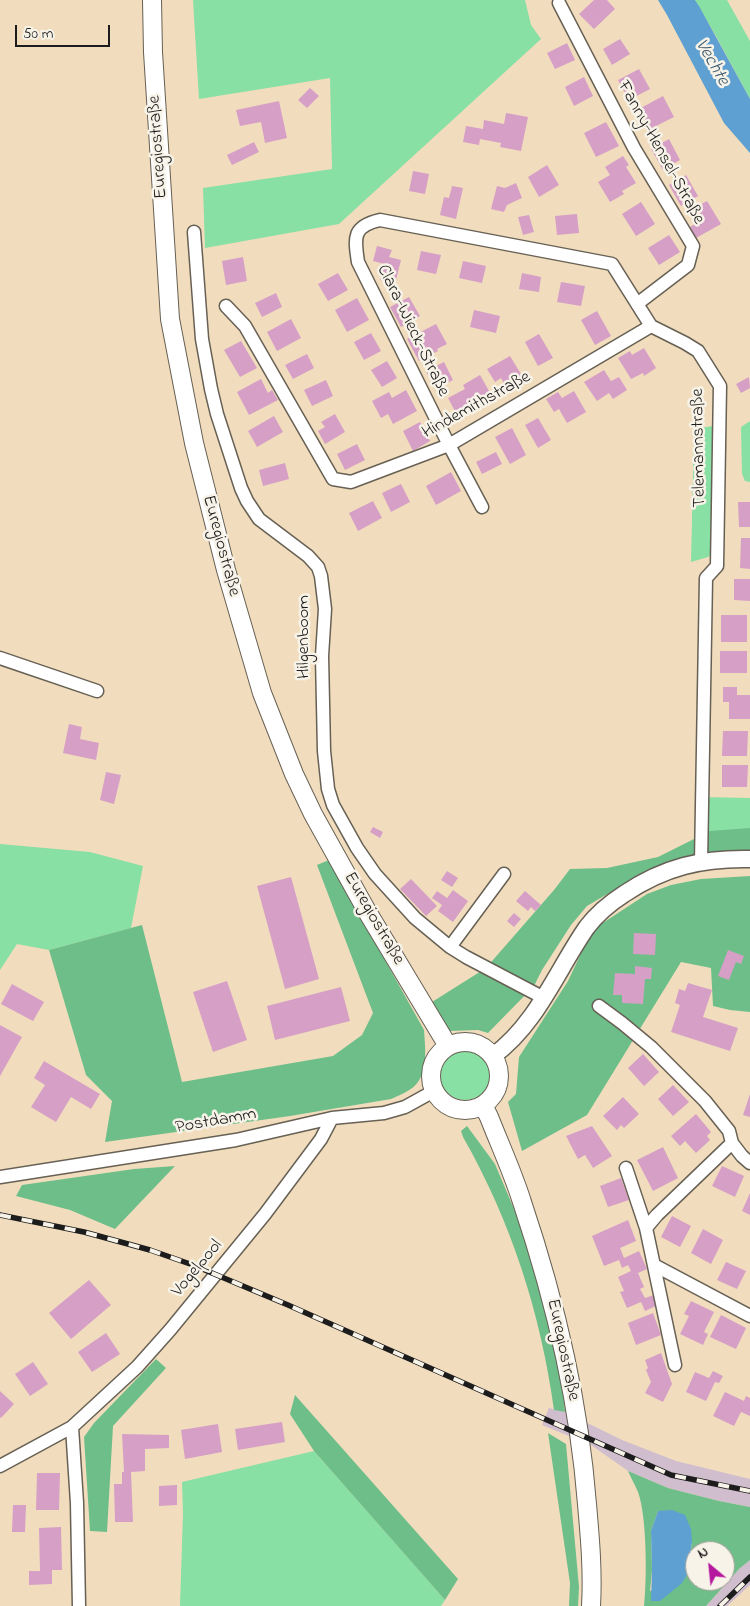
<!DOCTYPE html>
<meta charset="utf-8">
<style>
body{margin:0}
#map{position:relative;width:750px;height:1606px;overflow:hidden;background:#f1ddbd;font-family:"Indie Flower",sans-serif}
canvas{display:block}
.north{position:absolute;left:685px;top:1541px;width:50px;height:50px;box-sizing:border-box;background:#f7f3e8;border:1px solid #9f9d96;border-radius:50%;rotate:332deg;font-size:14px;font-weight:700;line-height:20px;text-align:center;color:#1c1c1c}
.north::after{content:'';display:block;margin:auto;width:18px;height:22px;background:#b5179e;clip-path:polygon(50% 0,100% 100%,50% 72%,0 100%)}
.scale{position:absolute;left:15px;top:25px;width:95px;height:22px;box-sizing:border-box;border:2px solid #1c1c1c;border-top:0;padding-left:6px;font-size:15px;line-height:18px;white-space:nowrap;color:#1c1c1c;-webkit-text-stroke:4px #f7f3e8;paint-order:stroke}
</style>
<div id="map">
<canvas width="750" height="1606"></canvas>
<div class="north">N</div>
<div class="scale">50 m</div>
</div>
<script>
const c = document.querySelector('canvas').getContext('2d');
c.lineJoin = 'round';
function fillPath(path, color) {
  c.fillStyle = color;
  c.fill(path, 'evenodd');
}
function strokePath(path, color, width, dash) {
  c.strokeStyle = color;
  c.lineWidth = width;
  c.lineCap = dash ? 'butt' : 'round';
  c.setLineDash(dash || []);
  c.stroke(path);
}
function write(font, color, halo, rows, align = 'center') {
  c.font = font + ' "Indie Flower",sans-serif';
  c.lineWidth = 5;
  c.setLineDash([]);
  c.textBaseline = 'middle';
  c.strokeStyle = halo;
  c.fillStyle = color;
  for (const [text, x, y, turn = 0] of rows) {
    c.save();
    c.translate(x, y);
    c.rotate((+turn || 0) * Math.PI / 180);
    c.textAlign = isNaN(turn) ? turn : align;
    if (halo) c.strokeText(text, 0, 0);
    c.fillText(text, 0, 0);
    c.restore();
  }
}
fillPath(new Path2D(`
 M549,1408L565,1412L622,1440L676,1461L750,1479V1507L719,1501L668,1488L628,1471L591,1445L542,1425Z
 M750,1560V1585L727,1606H706L739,1569Z`), '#d0bdcd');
fillPath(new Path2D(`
 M193,0H525L531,25L541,39L339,224L205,248L203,188L332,169L330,78L199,99Z
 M695,0H727L750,41V99L717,38Z
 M750,421V482L745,481L742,474L741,427Z
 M719,425L717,550L708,557L691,562L694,429Z
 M702,797L750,798V863L702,844Z
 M0,844L90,852L143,866L131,928L49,950L17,944L0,970Z
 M440 1075a25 25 0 1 1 50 0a25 25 0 1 1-50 0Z
 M314,1451L445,1600L441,1606H180L183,1513L182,1482Z`), '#88e0a4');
fillPath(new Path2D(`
 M750,828V861L636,877L587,906L571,925L542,970L534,986L488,1033L478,1030L448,1031L432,1002L486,968L554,890L570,869L607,868L658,857L710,831Z
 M329,860L424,1030C425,1046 428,1068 418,1082C413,1090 400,1095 391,1099L290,1116L105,1142L112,1101L86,1075L49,950L142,925L182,1082L333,1056L362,1035L373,1013L317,865Z
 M750,876V1012L730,1010L713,1006L711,968L681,962L587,1115L522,1151L508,1102L516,1094L519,1057L568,981L592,930L647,894L671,885L701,879Z
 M467,1126L495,1164L514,1209L544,1297L560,1362L565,1412L554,1410C541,1314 511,1221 463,1137L461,1131Z
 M175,1166L115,1229L70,1210L16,1196L22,1185L134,1169Z
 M156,1359L166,1368L113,1426L107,1532L90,1531L84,1437L94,1423Z
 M295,1395L458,1579L445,1600L314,1451L290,1414Z
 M548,1433L566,1444L579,1587L578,1606H569L570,1583Z
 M628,1471L668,1488L719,1501L750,1507V1560L739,1569L706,1606H644C647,1579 647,1517 638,1492C635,1485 631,1478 628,1471ZM658,1511L692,1542L687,1575L650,1591L652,1570L651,1531ZM695,1551H725V1581H695Z`), '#6ebe8a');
fillPath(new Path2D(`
 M658,0H695L699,6L750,99V153L724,123L667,15Z
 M672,1510L685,1515L691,1529L692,1542L687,1575L681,1584L660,1601H651L652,1570L651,1531L658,1511Z`), '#5da0d1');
fillPath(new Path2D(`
 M594,0H607L615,9L594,29L579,14Z
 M620,39L630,54L612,65L603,49Z
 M567,43L575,60L555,69L547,53Z
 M639,69L650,89L629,100L618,80Z
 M584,77L593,96L574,106L565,87Z
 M310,88L319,96L307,108L298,100Z
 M663,96L674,117L650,129L639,109Z
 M279,101L287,138L265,143L261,122L240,126L236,110Z
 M506,113L528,117L521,151L500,147L501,143L480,139L479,145L463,142L466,126L483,129L484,120L504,124Z
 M606,122L619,146L596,157L584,133Z
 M669,139L680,160L663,170L651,149Z
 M254,142L259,152L232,165L227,155Z
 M623,156L629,165L626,167L636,183L622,191L624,194L610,202L598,182L610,175L605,167Z
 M547,165L559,185L539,197L528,177Z
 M413,171L429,174L425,194L409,191Z
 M686,175L698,196L681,206L669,185Z
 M516,183L522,198L507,205L504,212L491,209L497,186L505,188Z
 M452,186L463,188L456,219L440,215L444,197L449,198Z
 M707,201L721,224L696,238L690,227L703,219L696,207Z
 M641,202L655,224L636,236L622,214Z
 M577,214L579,233L557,235L555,216Z
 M529,215L534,232L523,235L518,217Z
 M669,235L680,252L659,265L648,248Z
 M377,246L392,250L389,257L401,260L395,284L380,280L384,264L373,261Z
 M421,251L441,255L436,274L417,270Z
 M243,257L247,281L226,285L222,261Z
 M463,261L486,266L482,283L459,278Z
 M338,273L348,290L328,301L318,284Z
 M522,273L541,277L539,292L519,289Z
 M561,282L585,286L581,306L557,302Z
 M276,293L282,307L262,317L255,303Z
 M409,297L420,316L401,327L390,307Z
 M357,298L369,320L347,332L335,310Z
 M474,310L500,316L496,333L470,327Z
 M597,311L611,336L595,345L581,320Z
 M291,319L301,338L277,351L267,332Z
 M436,324L447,344L437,349L438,351L419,361L407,339Z
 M371,333L381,351L364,360L354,342Z
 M539,334L553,358L538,366L525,342Z
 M241,341L257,368L240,377L224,350Z
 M644,348L656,368L644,376L643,373L631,379L618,358L630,351L632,355Z
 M307,354L314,368L293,379L285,365Z
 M510,356L524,379L507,389L501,378L495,382L487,369Z
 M387,361L397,378L382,387L371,370Z
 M444,362L453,380L435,389L426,371Z
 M604,370L611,381L619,377L627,390L613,399L609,393L597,401L584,382Z
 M480,375L493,398L475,408L473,406L457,415L448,398L465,389L463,385Z
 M749,377L750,388L741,393L736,384Z
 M261,379L268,393L272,390L278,400L249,415L237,392Z
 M326,380L333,396L312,406L304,390Z
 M406,390L417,411L393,424L388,414L381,418L372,401L389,392L392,398Z
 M574,391L586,412L567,423L559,409L554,412L546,399L558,392L562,398Z
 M335,414L345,432L325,444L318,431L325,427L321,422Z
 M274,416L283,432L257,447L248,431Z
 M538,418L551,440L538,448L525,425Z
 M420,422L430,441L413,451L403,431Z
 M512,428L526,455L510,464L495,437Z
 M357,444L365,460L345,470L337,454Z
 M496,452L502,464L482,474L476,462Z
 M285,463L289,479L263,486L259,470Z
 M451,472L461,491L436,505L426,486Z
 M401,484L410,502L391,512L382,493Z
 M373,501L382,518L358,531L349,513Z
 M738,502H750V527H739Z
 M741,538H750V569L740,568Z
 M734,579H750V601L734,600Z
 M721,615H747V642H721Z
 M720,651H747V673H720Z
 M723,687H737V695H750V719H729V702H723Z
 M69,724L82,727L80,739L99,743L96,760L63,753Z
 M723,731H748L747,756H722Z
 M722,765H748L747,787H722Z
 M106,772L121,775L114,804L100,800Z
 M373,827L383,832L380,838L370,832Z
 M447,871L458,878L452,887L441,880Z
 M291,877L319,979L285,989L257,886Z
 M411,879L437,906L426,916L400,889Z
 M453,890L468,901L453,922L438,911L442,905L432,898L437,891L447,898Z
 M525,891L541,905L535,911L531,907L528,911L516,901Z
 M514,913L521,919L514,927L507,921Z
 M634,933L656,934L655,955L633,954Z
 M728,950L744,956L741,964L736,962L729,980L718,976Z
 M635,966L652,968L651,979H645L643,1004L622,1003V995H613L615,973L635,974Z
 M227,981L247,1040L213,1052L193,992Z
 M688,983L712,990L703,1017L738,1028L730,1051L671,1032L680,1005L675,1003L679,989L685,991Z
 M12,984L44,1002L33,1021L1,1004Z
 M341,987L350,1021L275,1040L267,1006Z
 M0,1025L22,1037L0,1076Z
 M643,1054L659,1072L644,1086L628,1068Z
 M44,1061L100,1094L91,1109L71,1097L56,1122L31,1107L45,1085L34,1078Z
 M673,1085L689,1102L673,1116L658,1099Z
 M750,1094V1117L743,1115Z
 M623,1097L639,1114L624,1128L621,1125L617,1130L603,1116Z
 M696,1114L711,1132L707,1136L710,1140L696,1153L685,1141L680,1146L671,1136Z
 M592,1126L612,1156L593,1168L585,1155L578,1159L566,1136Z
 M663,1147L678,1178L653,1191L637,1160Z
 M722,1166L744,1176L735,1197L712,1186Z
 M621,1178L629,1200L608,1207L600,1186Z
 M750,1193V1215L742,1211Z
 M672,1216L691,1226L680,1247L661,1237Z
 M628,1220L636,1241L620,1248L624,1258L639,1251L647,1269L638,1273L644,1287L640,1289L645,1298L654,1295L658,1305L645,1311L641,1302L627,1308L620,1292L624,1291L618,1277L631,1271L628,1265L622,1268L619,1260L604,1266L592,1236Z
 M703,1229L723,1240L711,1264L691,1253Z
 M726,1262L746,1271L737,1289L717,1280Z
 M89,1280L111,1305L71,1339L49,1313Z
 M691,1301L714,1312L704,1332L708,1334L703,1345L680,1334L689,1316L684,1314Z
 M653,1313L661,1335L636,1345L628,1323Z
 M721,1315L746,1328L736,1349L710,1337Z
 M106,1333L120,1354L92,1372L78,1352Z
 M661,1353L672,1384L663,1402L645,1393L651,1382L646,1370L648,1368L645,1360Z
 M33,1362L48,1384L30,1396L15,1374Z
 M713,1371L723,1376L719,1383L715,1382L706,1401L686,1392L695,1372L709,1378Z
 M0,1391L14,1404L1,1418L0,1417Z
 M725,1392L744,1401L746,1396L750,1398V1416L741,1412L734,1426L713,1416Z
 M282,1422L285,1442L238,1450L235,1429Z
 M218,1424L222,1452L185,1459L181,1430Z
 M122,1434L169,1435V1448L145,1449V1471L131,1472L133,1522H115L114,1484H122V1472H124Z
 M37,1473H60L59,1510H36Z
 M177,1485V1505L159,1506V1486Z
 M13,1505H26L25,1532H12Z
 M61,1527L62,1570H52V1584L29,1585V1571H40L39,1528Z`), '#d69fc6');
const minor = new Path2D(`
 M559,3L634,148L693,246L688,265L637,304
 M194,232L202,339L211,389L217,414L241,488L247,501L259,519L308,556L318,567L321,576L325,609L322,656L324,751L328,789L333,805L357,848L375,874L415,918L450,947
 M226,306L245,326L333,479L351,482L449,445L651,326
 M482,507L449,445L358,262C354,237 353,226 380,220L612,264L651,326L685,343L698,351L720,386L717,566L706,578L701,862
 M0,658L97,691
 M504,874L450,947L466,957L544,998
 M599,1006L622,1023L651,1047L705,1101L729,1131L732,1143L742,1156L750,1163
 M626,1168L646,1228L675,1365
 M0,1177L236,1140L332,1118L384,1113L405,1107L434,1091
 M646,1228L657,1215L732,1143
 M654,1265L750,1316
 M72,1427L77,1503L79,1606
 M0,1466L72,1427L137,1367L170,1330L265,1214L321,1139L332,1118`);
const tertiary = new Path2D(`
 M493,1056C537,1024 557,970 587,927C597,914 610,903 624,894C664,867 702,858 750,859`);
const secondary = new Path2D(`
 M152,0L153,52L170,319L194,443L226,570L262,693L294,774L313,814L368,913L448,1046
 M431 1076a34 34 0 1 1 68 0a34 34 0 1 1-68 0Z
 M483,1105L489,1117C500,1145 513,1173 522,1202C555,1300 579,1401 587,1504C590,1538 593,1572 591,1606`);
strokePath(minor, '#676054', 15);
strokePath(tertiary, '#676054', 19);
strokePath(secondary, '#676054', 20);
strokePath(minor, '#fff', 12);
strokePath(tertiary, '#fff', 16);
strokePath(secondary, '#fff', 18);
const rail = new Path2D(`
 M0,1215L84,1232L150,1250L193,1265L288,1305L671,1475L750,1491
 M720,1606L750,1577`);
strokePath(rail, '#1c1c1c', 5.5);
strokePath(rail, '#f7f3e8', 4, [11]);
write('18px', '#1c1c1c', '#f7f3e8', [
 ["Euregiostraße",159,147,-94],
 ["Fanny-Hensel-Straße",660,153,61],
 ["Clara-Wieck-Straße",412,331,64],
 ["Hindemithstraße",477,406,-29],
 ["Telemannstraße",700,448,-91],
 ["Euregiostraße",220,546,75],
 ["Hilgenboom",305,637,-90],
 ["Euregiostraße",373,919,60],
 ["Postdamm",216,1122,-10],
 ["Vogelpool",198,1269,-50],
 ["Euregiostraße",562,1350,78]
]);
write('italic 19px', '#39576d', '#f7f3e8', [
 ["Vechte",711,63,60]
]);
</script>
